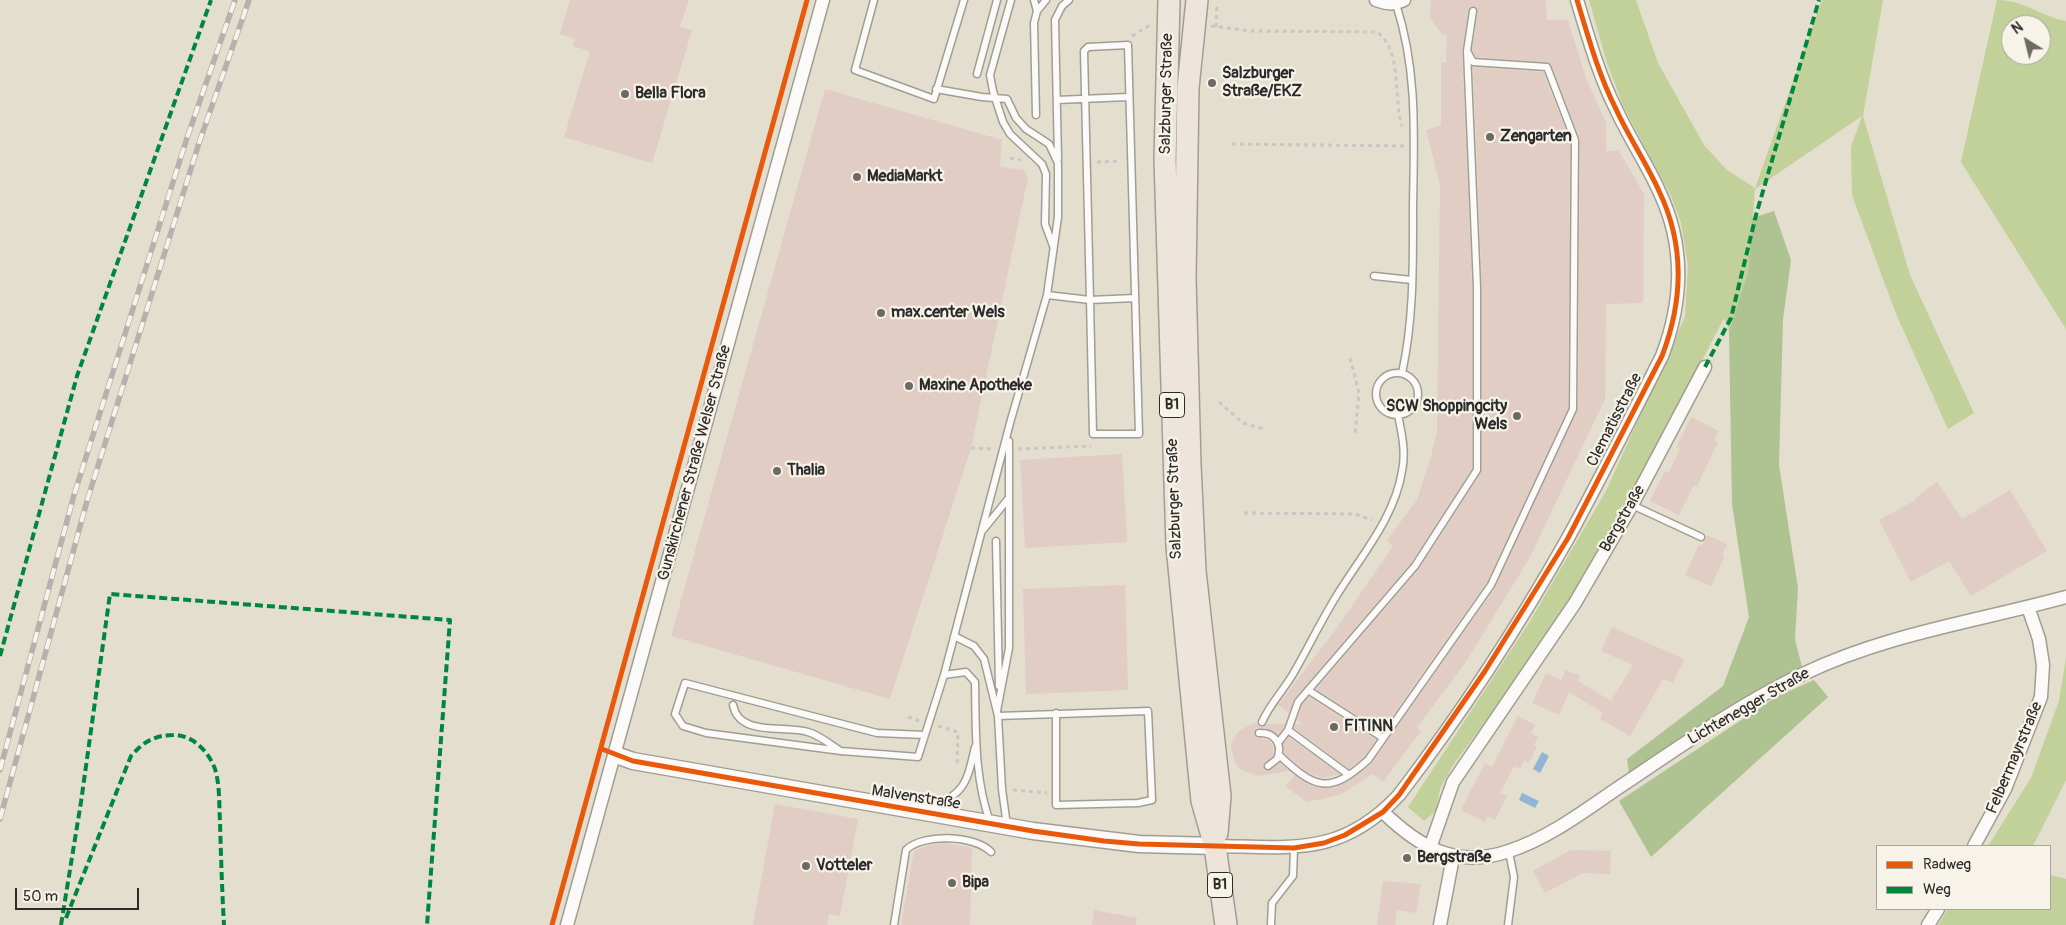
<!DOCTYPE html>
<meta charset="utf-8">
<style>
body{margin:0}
#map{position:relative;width:2066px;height:925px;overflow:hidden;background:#e3decd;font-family:Pangolin,sans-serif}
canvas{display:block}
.legend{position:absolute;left:1876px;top:845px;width:175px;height:65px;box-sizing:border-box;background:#f7f3e8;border:1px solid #a5a39c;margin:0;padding:6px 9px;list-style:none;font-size:15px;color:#2b2b2b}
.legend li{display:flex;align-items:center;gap:10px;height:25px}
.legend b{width:25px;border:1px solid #a5a39c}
.north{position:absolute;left:2001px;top:15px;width:50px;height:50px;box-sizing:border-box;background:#f7f3e8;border:1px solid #a5a39c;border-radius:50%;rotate:324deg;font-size:14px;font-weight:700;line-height:20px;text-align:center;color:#2b2b2b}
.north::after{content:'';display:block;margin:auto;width:18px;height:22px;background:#6b6a64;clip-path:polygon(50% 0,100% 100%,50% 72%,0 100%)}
.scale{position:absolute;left:15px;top:888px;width:124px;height:22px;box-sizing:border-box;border:2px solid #2b2b2b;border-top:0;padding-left:6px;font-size:15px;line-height:18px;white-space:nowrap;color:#2b2b2b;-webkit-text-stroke:4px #f7f3e8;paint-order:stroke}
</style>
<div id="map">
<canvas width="2066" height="925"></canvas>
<ul class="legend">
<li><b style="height:6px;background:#e8590c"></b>Radweg</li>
<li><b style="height:6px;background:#00873e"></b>Weg</li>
</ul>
<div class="north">N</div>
<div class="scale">50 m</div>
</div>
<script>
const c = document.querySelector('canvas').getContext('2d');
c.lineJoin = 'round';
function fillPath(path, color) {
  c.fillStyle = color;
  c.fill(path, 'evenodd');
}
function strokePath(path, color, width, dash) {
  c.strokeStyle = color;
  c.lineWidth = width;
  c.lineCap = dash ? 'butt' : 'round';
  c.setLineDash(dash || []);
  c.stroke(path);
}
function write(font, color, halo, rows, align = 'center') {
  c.font = font + ' Pangolin,sans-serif';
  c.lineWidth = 4.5;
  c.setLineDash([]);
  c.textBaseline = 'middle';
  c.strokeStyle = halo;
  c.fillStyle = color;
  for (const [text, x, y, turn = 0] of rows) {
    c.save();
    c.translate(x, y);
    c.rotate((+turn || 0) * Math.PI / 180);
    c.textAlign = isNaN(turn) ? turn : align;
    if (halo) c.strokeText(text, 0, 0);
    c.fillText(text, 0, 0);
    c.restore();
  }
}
fillPath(new Path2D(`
 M1589,0H1636L1658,63L1704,145L1727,170L1755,188L1822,0H1883L1863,116L1910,275L1974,413L1948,429L1896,314L1852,195L1851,147L1862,116L1755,189L1748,272L1729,331L1724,318L1617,524L1545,641L1453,765L1440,789L1436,811L1424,821L1408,807L1529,623L1606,491L1685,317L1688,265L1681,223L1671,196L1624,108L1607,63Z
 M1997,0C2024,0 2040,16 2066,21V329L1961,162ZM2011,25H2041V55H2011Z
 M2066,657V780L2033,846H1988L2031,778L2059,701Z
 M2050,875L2066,879V925H1938L1948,909H2050Z`), '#c1d199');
fillPath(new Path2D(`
 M1774,211L1791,260L1783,319L1779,465L1798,588L1795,639L1802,667L1629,774L1627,759L1723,686L1749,617L1732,504L1729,331L1748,272L1752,218Z
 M1814,680L1828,697L1651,857L1619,801L1776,697Z`), '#afc292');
fillPath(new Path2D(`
 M1542,752L1549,756L1540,773L1533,769Z
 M1522,793L1539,801L1535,808L1519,800Z`), '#90b5d6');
fillPath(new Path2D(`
 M570,0H689L680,27L692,30L652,163L564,137L590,51L573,46L575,39L560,34Z
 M1431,0H1546L1547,20H1568L1586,78L1606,123V151H1619L1644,194L1643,303L1606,304L1605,399L1529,559L1465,663L1417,727L1421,731L1383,782L1373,774L1340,795L1307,802L1285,786L1295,775L1311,786L1322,788H1334L1351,779L1371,764L1495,588L1578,409L1580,139L1550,63L1476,57L1472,50L1478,11L1476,7L1472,6L1468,10L1462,51L1472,287V469L1411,563L1294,699L1289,713L1278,705L1334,632L1393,546L1387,540L1417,500L1431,456L1437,432L1440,184L1426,130L1441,125V62L1446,63L1447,36L1441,33L1430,18Z
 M1473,67L1543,72L1570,141L1568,408L1487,582L1382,731L1316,689L1419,569L1482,471V287Z
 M825,89L1002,140L1000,167L1024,170L1028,177L971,448L890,699L671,636Z
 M1691,417L1719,431L1714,440L1718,442L1697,486L1694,485L1679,515L1650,501L1665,471L1669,472L1680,449L1676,448Z
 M1122,454L1127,542L1025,548L1020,460Z
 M1937,482L1962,519L2010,490L2047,551L1971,596L1949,561L1911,582L1879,520L1916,500L1915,498Z
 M1707,535L1727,544L1722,555L1725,556L1711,586L1685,575L1699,544L1702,546Z
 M1125,585L1128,690L1026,694L1023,589Z
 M1612,627L1684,659L1673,683L1663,679L1630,736L1600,719L1603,713L1569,692L1559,715L1532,703L1546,673L1561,680L1566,670L1580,676L1578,681L1611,701L1633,665L1601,651Z
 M1309,697L1376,740L1364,757L1349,769L1294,728L1295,724H1303L1297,720L1302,705Z
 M1518,716L1535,725L1531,733L1538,737L1534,745L1537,747L1529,763L1524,761L1520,769L1514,766L1500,793L1507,796L1495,820L1488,816L1485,822L1461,810L1485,763L1492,767Z
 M1255,723L1262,727L1267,724H1285L1278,735L1265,728H1257L1254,733L1257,737L1270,741L1273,746V756L1264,764V769L1269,771L1280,763L1289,771L1257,776L1240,769L1235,763L1231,746L1234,738L1240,730Z
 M1289,737L1340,774L1323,778L1305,771L1284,753L1283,744Z
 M775,804L858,819L840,916L829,914L827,925H753Z
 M945,843L972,848L970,925H901L914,851L926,846Z
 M1571,850L1611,851L1610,874L1583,873L1545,893L1533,871Z
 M1383,881L1421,884L1416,913L1397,910L1395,925H1377Z
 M1094,910L1137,918L1136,925H1092Z`), '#e1cdc4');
const service = new Path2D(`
 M874,0L855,70L934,99L964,0
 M1011,0L990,75L993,91L1003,122L1010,134L1042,164L1046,174L1045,224L1053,246
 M1034,0L1037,11
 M1396,4C1418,71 1414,137 1413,207C1413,262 1414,319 1402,373
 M977,74L997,0
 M1057,100L1128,97
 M1036,115L1034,23L1037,11L1046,0
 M1058,159L1055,20L1062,6L1069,0
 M1374,276L1412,280
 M1047,295L1090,300L1084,51L1088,47L1128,45L1139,434H1093L1090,300L1135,298
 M1376 394a21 21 0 1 1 42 0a21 21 0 1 1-42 0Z
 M1632,505L1701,537
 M983,530L1008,499
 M996,541L999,686
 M954,636L974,646L984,659L998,716L1002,789L1007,826
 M944,675L966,672L975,682C976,730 974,777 990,822
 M1308,690L1383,738
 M733,705C739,737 784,725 808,732C819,735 830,744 839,750
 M997,711L1009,648V441
 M998,716L1148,711L1152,800L1138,803L1056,805V713
 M1262,722C1270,704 1283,691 1293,674C1308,648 1321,621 1337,595C1361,556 1395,517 1402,471C1406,452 1402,434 1398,415
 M1288,730L1349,775
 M1259,733C1275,732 1283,745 1277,759L1268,766
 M925,735L877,733L685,683L675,714L683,726L706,733L841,751L918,757L944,675L1010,423L1047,295L1058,217V163L1049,144L1026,129L1016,118L1007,99L982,97L936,89
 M1278,743L1288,730L1298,702L1415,566L1477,470V287L1467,51L1473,11
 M1279,755C1315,789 1329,795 1368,760L1491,585L1573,409L1575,140L1547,67L1473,62L1467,51
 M930,810C965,790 966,787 975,747
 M894,925L906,850C923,833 975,835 991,852
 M1271,925L1272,903L1293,876L1294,848
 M1508,925L1514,877L1509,852`);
const minor = new Path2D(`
 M1376,0C1387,4 1394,5 1404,0
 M1383,812C1420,848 1457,869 1509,851C1549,838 1584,811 1618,788C1678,748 1738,705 1803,674C1886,634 1978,621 2066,597
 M1215,846C1292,847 1341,857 1399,795C1461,714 1518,627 1568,538C1601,478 1631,417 1662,356C1683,301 1685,245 1659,191C1646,162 1628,136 1615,107C1598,73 1588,36 1577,0
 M1974,846L2005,789L2041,697L2043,665L2039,639L2028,607
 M1430,848L1453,782L1575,603L1632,505L1705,367
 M567,925L823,0
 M1440,925L1453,857
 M1928,925L1938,909`);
const tertiary = new Path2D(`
 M616,755L633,761L1033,831L1139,844L1215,846`);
const primary = new Path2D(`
 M1169,0L1165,159L1177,546L1202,801L1215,846L1226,925
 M1197,0L1188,88L1185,278L1190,465L1195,571L1220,796L1217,833`);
strokePath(service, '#a09e94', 9);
strokePath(minor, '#a09e94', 15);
strokePath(tertiary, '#a09e94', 19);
strokePath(primary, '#a09e94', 24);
strokePath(new Path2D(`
 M1211,26L1250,31L1377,32C1403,51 1393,99 1402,126
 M1216,27L1217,5
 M1132,36L1150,25
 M1232,144L1404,146
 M1010,158L1021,160
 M1097,162L1121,161
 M1350,358L1359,393L1355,434
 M1219,402L1243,423L1263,429
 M971,448L994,449
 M1018,449L1091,446
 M1244,513L1355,514L1372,520
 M908,717L920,721
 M938,726L958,732L957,767
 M1013,790L1047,793`), '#c8c7c4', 3, [4, 4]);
strokePath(service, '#fbfaf8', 6);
strokePath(minor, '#fbfaf8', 12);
strokePath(tertiary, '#fbfaf8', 16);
strokePath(primary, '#ede5dc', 21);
const rail = new Path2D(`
 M0,770L74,495L187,138L235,0
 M0,819L87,501L199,143L249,0`);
strokePath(rail, '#b3b2af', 5.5);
strokePath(rail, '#f7f3e8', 4, [11]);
strokePath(new Path2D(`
 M1705,367L1731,318L1756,215L1819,0
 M0,656L77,376L211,0
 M66,918L131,756C143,742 155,735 173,735C192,734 209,752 215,769C220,785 219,805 220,822C221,856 222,891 224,925
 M61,925L81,802L110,594L450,620L427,925`), '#00873e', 4, [8, 4]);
strokePath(new Path2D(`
 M602,749L633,761L1033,831L1104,841L1139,844L1294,848L1324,843L1345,835L1383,812L1399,795L1485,671L1568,538L1662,356C1683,301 1685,245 1659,191C1646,162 1628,136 1615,107C1598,73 1588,36 1577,0
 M552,925L807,0`), '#e8590c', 5);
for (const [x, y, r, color] of [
 [1212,83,5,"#6b6a64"],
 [625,94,5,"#6b6a64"],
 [1490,137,5,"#6b6a64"],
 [857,177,5,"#6b6a64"],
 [881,313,5,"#6b6a64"],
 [909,386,5,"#6b6a64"],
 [1517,416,5,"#6b6a64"],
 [777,471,5,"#6b6a64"],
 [1334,727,5,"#6b6a64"],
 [1407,858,5,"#6b6a64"],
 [806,866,5,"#6b6a64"],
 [952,883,5,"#6b6a64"]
]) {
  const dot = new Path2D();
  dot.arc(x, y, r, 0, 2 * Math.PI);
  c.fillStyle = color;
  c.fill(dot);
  strokePath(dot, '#f7f3e8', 2);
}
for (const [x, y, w] of [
 [1172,405,25],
 [1220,885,25]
]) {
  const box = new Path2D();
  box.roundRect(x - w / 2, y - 12.5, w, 25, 4);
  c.fillStyle = '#f7f3e8';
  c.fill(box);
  strokePath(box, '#2b2b2b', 1);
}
write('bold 15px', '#2b2b2b', null, [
 ["B1",1172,405],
 ["B1",1220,885]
]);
write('bold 16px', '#2b2b2b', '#f7f3e8', [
 ["Salzburger",1222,74],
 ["Straße/EKZ",1222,92],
 ["Bella Flora",635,94],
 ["Zengarten",1500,137],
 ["MediaMarkt",867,177],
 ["max.center Wels",891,313],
 ["Maxine Apotheke",919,386],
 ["SCW Shoppingcity",1507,407,"right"],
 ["Wels",1507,425,"right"],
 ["Thalia",787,471],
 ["FITINN",1344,727],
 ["Bergstraße",1417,858],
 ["Votteler",816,866],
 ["Bipa",962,883]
], 'left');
write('16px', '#2b2b2b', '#f7f3e8', [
 ["Salzburger Straße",1167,94,-89],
 ["Clematisstraße",1615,420,-63],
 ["Gunskirchener Straße Welser Straße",695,463,-75],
 ["Salzburger Straße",1175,499,-92],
 ["Bergstraße",1623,519,-60],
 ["Lichtenegger Straße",1749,707,-30],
 ["Felbermayrstraße",2015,758,-67],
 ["Malvenstraße",916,798,9]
]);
</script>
